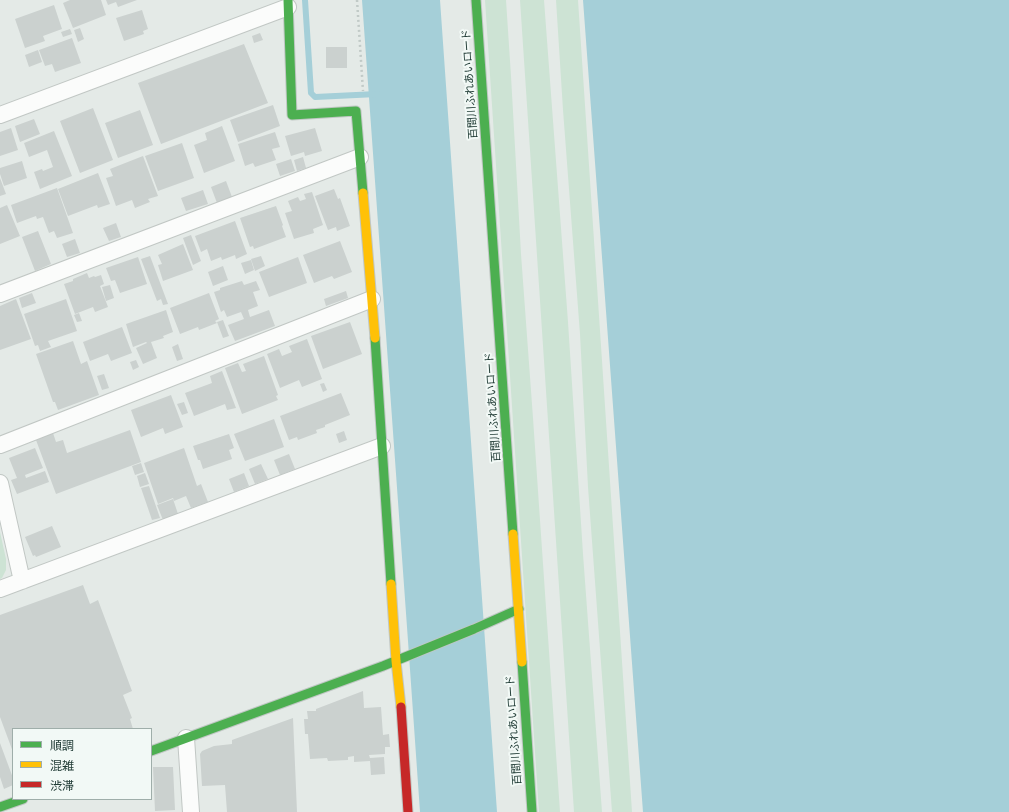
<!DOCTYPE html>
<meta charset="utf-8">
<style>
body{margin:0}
#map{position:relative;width:1009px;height:812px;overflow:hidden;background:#e4eae7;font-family:Figtree,"Noto Sans JP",sans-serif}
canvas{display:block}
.legend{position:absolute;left:12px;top:728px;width:140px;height:72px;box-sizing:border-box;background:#f2f9f6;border:1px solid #9faeaa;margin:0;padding:5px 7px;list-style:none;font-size:12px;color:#223d37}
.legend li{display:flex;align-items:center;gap:8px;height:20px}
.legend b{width:20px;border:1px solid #9faeaa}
</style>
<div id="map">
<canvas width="1009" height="812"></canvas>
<ul class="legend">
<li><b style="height:5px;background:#4caf50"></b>順調</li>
<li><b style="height:5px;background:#ffc107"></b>混雑</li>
<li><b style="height:5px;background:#c62828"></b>渋滞</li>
</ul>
</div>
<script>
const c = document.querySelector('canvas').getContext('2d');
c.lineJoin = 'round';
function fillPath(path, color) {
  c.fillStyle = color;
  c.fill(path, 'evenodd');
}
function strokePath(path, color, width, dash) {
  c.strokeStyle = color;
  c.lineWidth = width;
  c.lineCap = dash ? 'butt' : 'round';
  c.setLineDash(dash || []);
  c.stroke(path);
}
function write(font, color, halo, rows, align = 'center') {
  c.font = font + ' Figtree,"Noto Sans JP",sans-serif';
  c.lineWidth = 4;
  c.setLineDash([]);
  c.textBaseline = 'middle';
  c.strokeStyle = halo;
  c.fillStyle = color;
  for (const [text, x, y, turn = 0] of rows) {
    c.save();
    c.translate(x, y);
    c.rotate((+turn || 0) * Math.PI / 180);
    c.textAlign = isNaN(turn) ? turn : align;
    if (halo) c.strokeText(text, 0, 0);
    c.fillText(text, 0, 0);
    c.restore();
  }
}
fillPath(new Path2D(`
 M485,0H506L511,76L521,254L533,418L560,812H539Z
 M520,0H544L568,322L583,554L602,812H574Z
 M556,0H578L632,812H612L588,487L580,334L563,110Z
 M0,532L6,559V570L2,578L0,579Z`), '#cde3d4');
fillPath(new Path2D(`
 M362,0H440L497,812H420L408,641Z
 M583,0H1009V812H643Z`), '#a5cfd8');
strokePath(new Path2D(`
 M305,0L311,93L315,97L377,94`), '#a5cfd8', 6);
fillPath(new Path2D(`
 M70,0H101L106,15L73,28L63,3Z
 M106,0H137L118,7L116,2L108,5Z
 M54,5L62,29L43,36L45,41L25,48L15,19Z
 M142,10L148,29L143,31L144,34L124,41L116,18Z
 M80,28L84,39L78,42L74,30Z
 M70,29L72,34L63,37L61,32Z
 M260,33L263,40L254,43L252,36Z
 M72,38L81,63L55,72L52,64L45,66L39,50Z
 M244,44L268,103L161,144L138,83Z
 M326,47H347V68H326Z
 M38,50L42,62L29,67L25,55Z
 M273,105L280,126L238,142L230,120Z
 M93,108L113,160L80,173L60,121Z
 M140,110L153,145L118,158L105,123Z
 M34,119L40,134L20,142L15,126Z
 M222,126L235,161L204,173L194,145L207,140L205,133Z
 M11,128L18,150L0,156V132Z
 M315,128L322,151L305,156L304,152L291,156L285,136Z
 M54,131L72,176L40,189L34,172L42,169L43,171L53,167L47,150L29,157L24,143Z
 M275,132L280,147L272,149L276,160L255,167L253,163L245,166L238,144Z
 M182,143L194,178L158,191L145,156Z
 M143,156L158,196L148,199L150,202L135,208L132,200L116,206L106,178L113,176L110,169Z
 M303,157L306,168L297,171L294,160Z
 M291,159L295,171L280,176L276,164Z
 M22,161L27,178L4,186L0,174V168Z
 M98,173L110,204L98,208L97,205L68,216L58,189Z
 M0,178L6,194L0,196Z
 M226,181L232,197L217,203L211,187Z
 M57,188L73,233L57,238L54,231L49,233L43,217L37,219L36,216L17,223L11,205Z
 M334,189L338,199L340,198L350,226L337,231L336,227L328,230L315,196Z
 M203,190L208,204L186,211L181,198Z
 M312,192L323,225L313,229L314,233L294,239L285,213L292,211L288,201L298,197L300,201L306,199L304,194Z
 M7,205L20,236L0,244V208Z
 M276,206L283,225L282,226L286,237L254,249L253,246L250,247L240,218Z
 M235,221L247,254L236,259L235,255L222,260L221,257L211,261L207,249L201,252L195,236Z
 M116,223L121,237L109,241L103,228Z
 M38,231L51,264L35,271L22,237Z
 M191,235L201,261L193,265L183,238Z
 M75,239L80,253L67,257L62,244Z
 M340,241L352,272L334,279L332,276L314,283L303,255Z
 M183,244L193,270L163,281L158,265L162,264L158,255Z
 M150,256L168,304L163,305L161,299L157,301L141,259Z
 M261,256L265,266L255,271L251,259Z
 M138,257L147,284L120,293L115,280L111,281L106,268Z
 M298,257L307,283L269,297L259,272Z
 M251,260L254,270L245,274L241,263Z
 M223,266L228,280L213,286L208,272Z
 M87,273L89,278L94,276L95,277L101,275L104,284L100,286L108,307L95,312L93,307L75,314L64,284L73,281V279Z
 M242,281L244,285L256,281L260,290L253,292L258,306L248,310L250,317L269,310L275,326L235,341L228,325L244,319L241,312L227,317L224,310L221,312L214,292L220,290V288Z
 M110,285L114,298L106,301L102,287Z
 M346,291L348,298L326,306L324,299Z
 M32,293L36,303L22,308L19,298Z
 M209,293L219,319L215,321L217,323L199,330L198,327L180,334L170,308Z
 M16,299L31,339L0,350V306Z
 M66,299L77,331L48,341L51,347L40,351L38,345L35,346L24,314Z
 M166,310L173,332L163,336L164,338L151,342L157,358L143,364L136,348L147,343L146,342L133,347L126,324Z
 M79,313L82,321L77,322L74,315Z
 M223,320L229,336L223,338L217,322Z
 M350,322L362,354L323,369L311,336Z
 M122,327L132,353L111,361L108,354L90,361L83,342Z
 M307,339L322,379L302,387L299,380L280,388L267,354L279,349L282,356L292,352L289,346Z
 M73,341L81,364L87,361L99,395L58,410L55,402H53L36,354Z
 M178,344L183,359L177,361L172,347Z
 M264,356L278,395L276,396L278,400L242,414L225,368L238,363L242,372L246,371L243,364Z
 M136,360L139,367L133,370L130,362Z
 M222,371L236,408L227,410L225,404L194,416L185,393L212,383L210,376Z
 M104,374L109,388L102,390L97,376Z
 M324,383L327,390L323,392L320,384Z
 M341,393L350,415L325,425V427L316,430L317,433L298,440L297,437L289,440L280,416Z
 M171,395L183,427L165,434L163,428L141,437L131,410Z
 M184,402L188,413L182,415L177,404Z
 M274,419L284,447L245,461L234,434Z
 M130,430L141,462L56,494L36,440L53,433L56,442L63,440L67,453Z
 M344,431L347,440L339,443L336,434Z
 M229,434L234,448L229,450L232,459L203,469L200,460H198L193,446Z
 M35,448L43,468L25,475L26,478L45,471L49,482L17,494L11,480L17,478L9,458Z
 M184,448L197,486L201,484L208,502L191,508L186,496L174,501L173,498L158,504L144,463Z
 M289,454L295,469L280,475L274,460Z
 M141,463L144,472L135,475L132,466Z
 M261,464L268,479L255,484L249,469Z
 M145,473L149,484L140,487L137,476Z
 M244,473L249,486L234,492L229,479Z
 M149,486L160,518L152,520L141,488Z
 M173,499L178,514L163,520L157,505Z
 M52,526L61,547L36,557L35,555L33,556L25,537Z
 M83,585L90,604L98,600L132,691L123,695L132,718L130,719L133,729H13V752L0,717V615Z
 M363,691L364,708L381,707L383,735L389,734L390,747H385V754L369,755L370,758L384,757L385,774L371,775L370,761L354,762V756L348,757V760L328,761L327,758L310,759L308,734H305L304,719H308L307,711H316V709Z
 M293,718L297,812H227L225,785L202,786L200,754L202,751L214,746L232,744V740Z
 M0,743L13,778V785L4,789L0,777Z
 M153,767H173L175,810L155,811Z`), '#cbd1cf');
const street = new Path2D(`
 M0,115L288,7
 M0,294L360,157
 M0,445L372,299
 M0,483L22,581
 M0,589L382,446
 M186,738L191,812`);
const fast = new Path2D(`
 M288,0L292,115L356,111L363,193
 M476,0L513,534
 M375,338L391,584
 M522,662L532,812
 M151,751L383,666L474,629L519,609
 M0,807L23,799`);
const slow = new Path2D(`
 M363,193L375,338
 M513,534L522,662
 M391,584L396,661L401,707`);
const jam = new Path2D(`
 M401,707L408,812`);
strokePath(street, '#c1c7c4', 18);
strokePath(fast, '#c0c7c4', 11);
strokePath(slow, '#c0c7c4', 11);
strokePath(jam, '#c0c7c4', 11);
strokePath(new Path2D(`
 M357,0L363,91`), '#c1cac7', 2.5, [2, 3]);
strokePath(street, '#fbfcfb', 16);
strokePath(fast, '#4caf50', 9);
strokePath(slow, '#ffc107', 9);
strokePath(jam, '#c62828', 9);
write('11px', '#223d37', '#f2f9f6', [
 ["百間川ふれあいロード",470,84,-94],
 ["百間川ふれあいロード",493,407,-94],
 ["百間川ふれあいロード",514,730,-94]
]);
</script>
